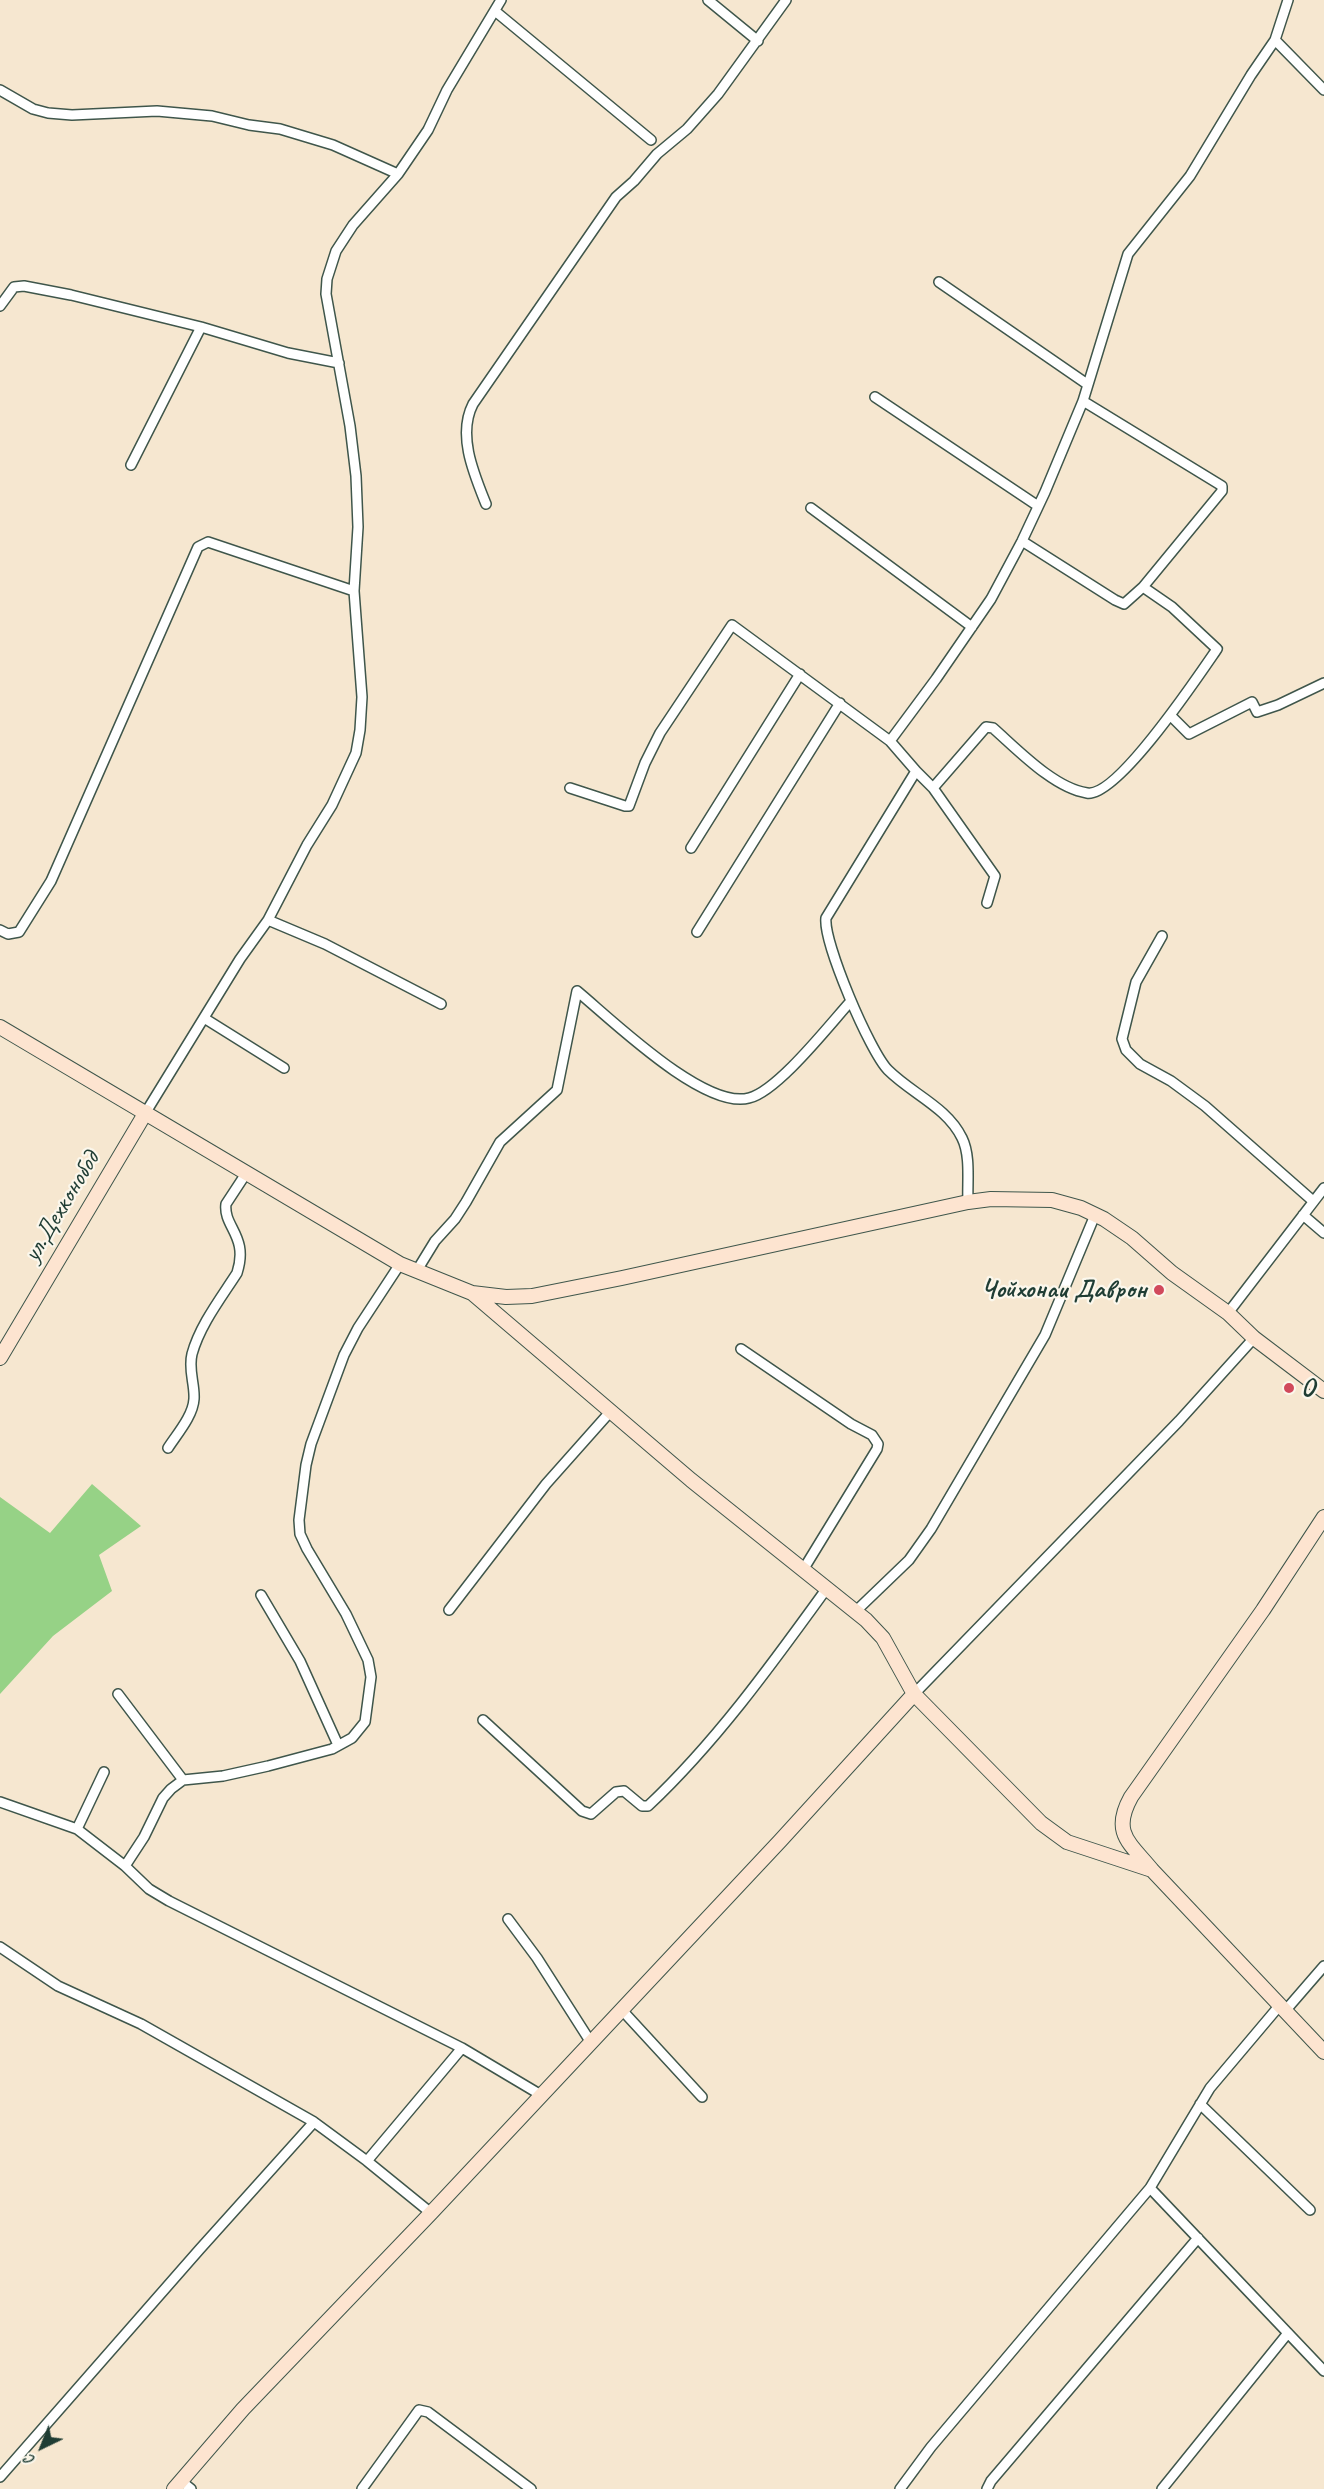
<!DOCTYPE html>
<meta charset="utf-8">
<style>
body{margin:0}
#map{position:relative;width:1324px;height:2489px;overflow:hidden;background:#f6e7d0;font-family:Caveat,sans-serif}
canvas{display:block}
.north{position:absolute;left:12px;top:2417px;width:60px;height:60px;-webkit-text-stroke:4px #fbf7ec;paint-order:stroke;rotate:223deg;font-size:16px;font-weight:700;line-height:24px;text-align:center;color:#1f3d34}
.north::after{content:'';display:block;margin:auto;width:21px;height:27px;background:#1f3d34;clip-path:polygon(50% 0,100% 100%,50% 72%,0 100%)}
</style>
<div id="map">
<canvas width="1324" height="2489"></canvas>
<div class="north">С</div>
</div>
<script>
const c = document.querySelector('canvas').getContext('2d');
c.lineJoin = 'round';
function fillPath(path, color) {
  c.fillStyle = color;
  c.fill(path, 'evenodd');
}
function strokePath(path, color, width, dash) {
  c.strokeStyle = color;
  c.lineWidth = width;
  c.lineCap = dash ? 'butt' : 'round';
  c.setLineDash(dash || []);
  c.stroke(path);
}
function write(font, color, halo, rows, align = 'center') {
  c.font = font + ' Caveat,sans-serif';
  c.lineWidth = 4.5;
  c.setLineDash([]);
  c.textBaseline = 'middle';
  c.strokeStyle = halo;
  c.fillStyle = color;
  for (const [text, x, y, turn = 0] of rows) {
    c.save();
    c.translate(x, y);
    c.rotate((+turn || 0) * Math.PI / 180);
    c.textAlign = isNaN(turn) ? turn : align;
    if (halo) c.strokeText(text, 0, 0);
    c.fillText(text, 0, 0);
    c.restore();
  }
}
fillPath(new Path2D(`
 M92,1484L141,1526L99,1555L112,1591L53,1636L0,1694V1497L50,1533Z`), '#96d286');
const street = new Path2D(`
 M708,0L758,41
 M1288,0L1275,40L1324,90
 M495,11L651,140
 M0,90L33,109L48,113L72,115L157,111L212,116L249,125L280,129L333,145L398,174
 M939,282L1087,384
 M0,306L14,287L24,286L71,295L201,327L288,353L339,363
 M875,397L1038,506
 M131,465L201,327
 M486,504C474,474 457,435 473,404L616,197L634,181L657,154L687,129L718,94L786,0
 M811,508L972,627
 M1022,541L1115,600L1124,604L1143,587L1222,491V486L1083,401
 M1170,715L1189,734L1252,702L1257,712L1278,705L1324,683
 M890,741L936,679L991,599L1022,541L1045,492L1083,401L1128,254L1190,176L1251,75L1275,40
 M570,788L625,806H629L645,763L660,733L732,625L890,741L916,771
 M933,788L995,876L987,903
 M691,848L800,674
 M268,920L325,944L441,1004
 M0,930L8,934L19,932L51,881L198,547L208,542L354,591
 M697,932L840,703
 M1162,936L1136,982L1122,1039L1126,1050L1140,1064L1171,1081L1205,1106L1313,1201
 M204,1018L284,1068
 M146,1112L240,959L268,920L307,845L332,805L356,753L360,730L362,697L354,591L358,527L356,476L350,426L326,294L327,279L336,251L353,225L398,174L428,130L447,90L501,0
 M968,1202C967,1183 971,1156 962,1138C947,1107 912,1094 888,1070C870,1052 823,942 826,918L916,771L933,788L986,727L993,728C1018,750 1054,788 1087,793C1117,798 1199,675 1217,649L1172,607L1143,587
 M1303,1215L1324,1233
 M416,1272L435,1241L455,1219L466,1202L500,1142L557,1090L577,991C611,1019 704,1110 749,1098C778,1091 830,1024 851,1001
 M1228,1313L1324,1188
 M741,1349L851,1424L872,1435L878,1444L877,1449L803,1570
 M168,1448C177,1434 193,1416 194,1399C195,1384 188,1370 192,1354C200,1325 221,1298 237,1273C249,1236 223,1227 226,1204L247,1172
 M261,1595L300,1661L338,1745
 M449,1610L546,1484L610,1412
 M856,1611L909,1560L931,1529L1045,1335L1095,1215
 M118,1694L183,1780
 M914,1694L1179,1421L1254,1338
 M483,1720L582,1811L591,1814L616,1792L624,1791L642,1806H648C716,1742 772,1664 827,1588
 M0,1802L77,1829L125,1866L149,1889L169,1901L462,2048L541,2095
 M77,1829L104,1772
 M125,1866L144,1837L163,1798L171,1789L183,1780L223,1776L268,1766L332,1749L352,1738L365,1722L371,1677L368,1660L346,1614L307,1549L300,1534L299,1520L306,1465L311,1444L344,1355L358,1328L400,1264
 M508,1919L537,1958L590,2041
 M0,1947L58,1986L141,2024L314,2122L367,2161L431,2213
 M621,2009L702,2097
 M1285,2011L1324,1966
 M1200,2104L1310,2210
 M367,2161L462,2048
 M1150,2188L1324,2371
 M0,2477L199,2250L314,2122
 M181,2481L191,2489
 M362,2489L419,2410L428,2412L531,2489
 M900,2489L931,2447L1150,2188L1210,2088L1280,2005
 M987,2489L991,2481L1198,2238
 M1162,2489L1288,2333`);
const secondary = new Path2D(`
 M0,1027L400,1264L472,1293L506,1297L532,1296L622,1278L968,1202L991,1199L1052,1200L1081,1208L1104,1219L1132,1238L1172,1273L1228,1313L1254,1338L1324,1391
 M472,1293L691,1480L866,1620L883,1638L914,1694
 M0,1358L146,1112
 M1324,1517L1263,1610L1131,1797C1111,1833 1130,1843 1152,1870L1324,2052
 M174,2489L243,2409L431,2213L780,1841L914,1694L1041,1823L1067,1842L1152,1870`);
strokePath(street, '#3f564b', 12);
strokePath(secondary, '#3f564b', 16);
strokePath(street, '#fff', 9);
strokePath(secondary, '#fde4d0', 14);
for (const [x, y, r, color] of [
 [1159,1290,6,"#d1495b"],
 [1289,1388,6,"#d1495b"]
]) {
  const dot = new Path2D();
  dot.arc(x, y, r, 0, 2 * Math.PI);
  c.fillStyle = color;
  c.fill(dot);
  strokePath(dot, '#fbf7ec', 2);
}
write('26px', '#1f3d34', '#fbf7ec', [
 ["ул.Дехконобод",62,1207,-59]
]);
write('bold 26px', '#1f3d34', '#fbf7ec', [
 ["Чойхонаи Даврон",1147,1290],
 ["O",1301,1388,"left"]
], 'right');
</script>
